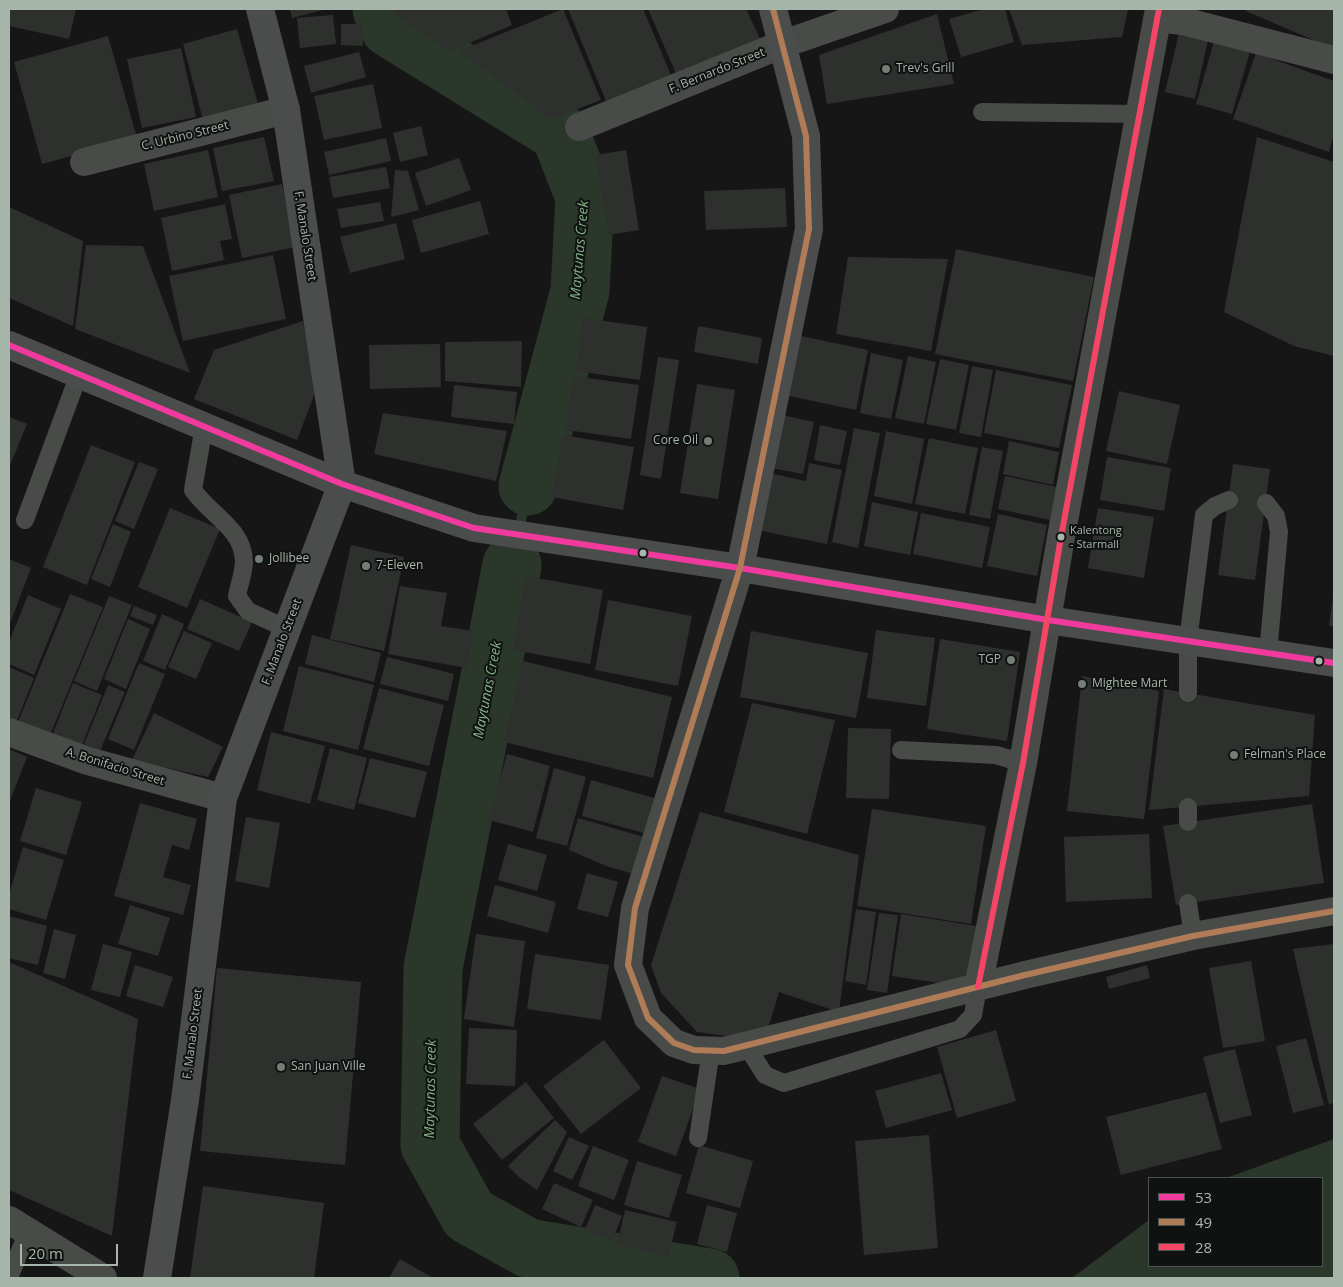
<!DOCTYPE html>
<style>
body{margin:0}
#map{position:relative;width:1343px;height:1287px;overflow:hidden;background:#161616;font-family:"Open Sans",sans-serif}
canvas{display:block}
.frame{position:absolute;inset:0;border:10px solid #a7b6aa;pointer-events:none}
.legend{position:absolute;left:1148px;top:1177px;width:175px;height:90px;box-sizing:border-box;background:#101211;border:1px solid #4c544e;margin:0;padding:6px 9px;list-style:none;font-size:15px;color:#a7b6aa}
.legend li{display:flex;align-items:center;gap:10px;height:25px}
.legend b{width:25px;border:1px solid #4c544e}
.scale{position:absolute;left:20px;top:1244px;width:98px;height:22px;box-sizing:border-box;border:2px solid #a7b6aa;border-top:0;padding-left:6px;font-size:15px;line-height:18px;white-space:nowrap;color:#a7b6aa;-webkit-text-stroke:4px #101211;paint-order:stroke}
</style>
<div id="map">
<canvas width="1343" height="1287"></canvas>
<div class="frame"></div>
<ul class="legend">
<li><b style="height:6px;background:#f13a9d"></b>53</li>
<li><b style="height:6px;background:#b07c57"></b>49</li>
<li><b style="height:6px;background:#f34667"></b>28</li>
</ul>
<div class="scale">20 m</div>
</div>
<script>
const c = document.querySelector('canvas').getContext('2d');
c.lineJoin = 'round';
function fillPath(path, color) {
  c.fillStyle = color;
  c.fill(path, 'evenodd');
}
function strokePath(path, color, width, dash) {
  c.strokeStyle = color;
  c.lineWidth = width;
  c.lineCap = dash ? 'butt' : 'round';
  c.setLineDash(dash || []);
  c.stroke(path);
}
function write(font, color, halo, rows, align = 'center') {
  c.font = font + ' "Open Sans",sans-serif';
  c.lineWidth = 4;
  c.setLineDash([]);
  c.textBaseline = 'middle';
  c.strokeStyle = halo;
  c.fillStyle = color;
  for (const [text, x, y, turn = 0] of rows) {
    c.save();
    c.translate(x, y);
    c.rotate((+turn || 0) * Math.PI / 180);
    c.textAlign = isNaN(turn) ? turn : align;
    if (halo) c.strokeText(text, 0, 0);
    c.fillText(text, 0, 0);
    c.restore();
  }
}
fillPath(new Path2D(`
 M1334,1139V1278H1072L1149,1220V1266H1322V1178H1226Z`), '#2a372a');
strokePath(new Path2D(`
 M512,565L528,486`), '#2a372a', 10);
strokePath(new Path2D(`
 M382,9L390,28L560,133L585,197L580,291L528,486
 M512,565L433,968L430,1145L469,1215L528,1248L710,1278`), '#2a372a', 59);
fillPath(new Path2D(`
 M9,9H76L69,39L9,26Z
 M290,9H326L292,18Z
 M395,9H506L512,25L450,51L393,13Z
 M563,9L601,100L551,119L459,51Z
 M568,9H643L671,75L606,101Z
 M648,9H746L762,43L678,78Z
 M984,9H1005L1014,42L961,57L949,19Z
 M1009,9H1128L1122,37L1022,45Z
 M1247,9H1334V49L1246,11Z
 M937,14L954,84L827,104L819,55Z
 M333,15L336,44L300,48L297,18Z
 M341,24H362L363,46L341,45Z
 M237,29L258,104L203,120L183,44Z
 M1179,33L1208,40L1195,99L1165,92Z
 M108,36L137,138L42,164L14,62Z
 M1215,38L1251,48L1232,114L1196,104Z
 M181,48L196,117L142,128L127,59Z
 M359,52L366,77L311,93L304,66Z
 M1256,53L1334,81V132L1329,152L1233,119Z
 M373,84L382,128L324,140L314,96Z
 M421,126L428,155L400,162L393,133Z
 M264,137L274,181L222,191L213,148Z
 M1257,137L1334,162V356L1294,346L1224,312Z
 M386,138L391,161L329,175L324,152Z
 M208,150L218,197L154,211L144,164Z
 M626,150L639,230L609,235L596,155Z
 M459,158L471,190L426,206L415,173Z
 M386,167L390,188L333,198L329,177Z
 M395,170L408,171L419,210L391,217Z
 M282,184L296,247L242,258L229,195Z
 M785,188L787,227L706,230L704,191Z
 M480,201L489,234L421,253L412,220Z
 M380,202L384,221L341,228L337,209Z
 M225,204L232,239L220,241L224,260L172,271L161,218Z
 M9,207L83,241L73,326L9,298Z
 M396,223L405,259L350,273L340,237Z
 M86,245L143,246L190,373L75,329Z
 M956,249L1094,277L1073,381L935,354Z
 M273,255L286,319L183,341L169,276Z
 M848,257L948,259L931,351L836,334Z
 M583,318L647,327L640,380L576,371Z
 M303,321L316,390L297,440L194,399L214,350Z
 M698,326L762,338L758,364L694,352Z
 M801,336L868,350L856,410L789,396Z
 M522,341L521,387L445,381V342Z
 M440,344L441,387L370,389L369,345Z
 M871,353L903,360L891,419L860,413Z
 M908,356L936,362L924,424L895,418Z
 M658,357L679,360L661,479L640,475Z
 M940,359L969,365L956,430L926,424Z
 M972,366L993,370L981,437L959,433Z
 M996,370L1072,385L1059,448L984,433Z
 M573,376L639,385L631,439L566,430Z
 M697,384L735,390L718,499L680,493Z
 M454,385L517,392L514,424L451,417Z
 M1119,391L1180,405L1167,464L1106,451Z
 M383,413L507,431L496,481L374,454Z
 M782,415L814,422L803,474L771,468Z
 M9,417L27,424L9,468Z
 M820,425L847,431L840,465L814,460Z
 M854,428L880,433L858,548L832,542Z
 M886,431L924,439L912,504L874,496Z
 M563,435L634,447L623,510L552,497Z
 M929,438L978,448L965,514L915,504Z
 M1009,441L1059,452L1053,485L1003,474Z
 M91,445L135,462L87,585L43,567Z
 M982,447L1003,451L990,519L969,515Z
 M1107,457L1171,468L1164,511L1100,500Z
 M139,462L158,469L134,529L115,521Z
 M809,463L842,470L827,544L757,530L769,473L806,481Z
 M1233,464L1270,469L1255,580L1218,575Z
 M1005,476L1057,487L1050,520L998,509Z
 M872,502L918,512L910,555L864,546Z
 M170,508L220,529L187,608L138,587Z
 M1098,508L1154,517L1144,578L1088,568Z
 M921,513L990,527L982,568L913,554Z
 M998,514L1047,525L1037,576L987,566Z
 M113,524L131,532L110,587L91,579Z
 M351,545L404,557L384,651L330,639Z
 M9,559L31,568L9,626Z
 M526,576L603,590L590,664L513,650Z
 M400,586L447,593L441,626L473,631L467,668L388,654Z
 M70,594L103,607L48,740L16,727Z
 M28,595L61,609L34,675L9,664V642Z
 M109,596L132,605L97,691L74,681Z
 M1333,596H1334V626H1329Z
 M200,599L252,622L239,651L187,629Z
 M608,600L692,616L678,686L595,670Z
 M134,606L157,615L153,625L130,616Z
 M162,614L184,624L165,670L143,661Z
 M128,619L150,629L126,689L104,679Z
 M876,630L935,638L926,706L867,698Z
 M184,631L212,643L196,679L168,667Z
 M751,631L868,653L856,718L740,697Z
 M312,635L381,653L374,682L305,664Z
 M940,639L1020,652L1007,741L927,729Z
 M387,657L454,674L448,701L380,684Z
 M523,661L672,697L653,778L504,742Z
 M139,663L165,674L134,750L108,739Z
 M299,666L374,685L358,750L283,731Z
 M9,667L34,678L16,723L9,720Z
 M1082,676L1159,691L1144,819L1067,811Z
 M73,683L102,695L82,745L53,733Z
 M108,685L125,692L100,751L84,744Z
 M379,688L444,705L429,766L363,749Z
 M1164,689L1315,715L1309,796L1149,810Z
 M752,703L835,720L807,834L724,812Z
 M154,713L223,747L208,777L132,760Z
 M848,728L891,729L889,799L846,798Z
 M271,732L325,746L310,804L257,790Z
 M330,748L367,758L354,810L317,800Z
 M9,749L27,757L9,803Z
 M507,754L550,766L533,832L489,820Z
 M370,758L427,772L415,818L358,803Z
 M554,768L586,777L567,846L536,838Z
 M591,780L661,800L651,835L582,816Z
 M36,788L82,802L66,855L20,841Z
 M140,803L197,819L189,850L172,845L163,877L191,885L183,915L114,896Z
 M1312,804L1324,883L1176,905L1163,826Z
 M872,809L986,826L971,924L857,906Z
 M700,812L859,855L839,1012L779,992L768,1028L727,1036L697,1032L661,993L651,965Z
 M246,817L280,823L269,888L235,881Z
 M578,818L651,839L641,876L606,866L569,850Z
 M1149,834L1152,898L1066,902L1064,837Z
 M508,844L547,855L537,891L498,880Z
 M23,847L64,860L46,920L9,909V895Z
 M587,873L618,882L608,917L577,909Z
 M495,885L556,902L548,933L487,916Z
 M130,905L170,918L158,956L118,944Z
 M856,909L876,912L866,985L845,981Z
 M879,913L898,915L887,993L867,990Z
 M901,914L976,926L967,987L892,976Z
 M9,916L47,926L38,965L9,958Z
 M54,929L76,935L65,979L43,973Z
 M476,934L525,941L514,1027L464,1019Z
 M103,944L132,952L120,997L91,990Z
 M1334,944V1102L1329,1105L1293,949Z
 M535,954L609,965L601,1020L527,1009Z
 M1251,961L1265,1041L1223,1048L1209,968Z
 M9,962L138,1019L112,1236L9,1190Z
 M135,965L173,977L163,1007L126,996Z
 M1147,965L1150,978L1109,989L1106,977Z
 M217,968L361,982L345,1165L200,1151Z
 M469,1028L517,1030L515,1086L466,1084Z
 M996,1030L1016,1101L957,1118L937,1047Z
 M1306,1038L1324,1105L1293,1113L1276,1046Z
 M604,1040L641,1088L581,1134L543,1086Z
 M1235,1049L1252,1115L1220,1123L1203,1057Z
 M941,1073L952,1110L886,1128L875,1091Z
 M662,1076L700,1089L676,1156L638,1142Z
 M526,1082L554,1118L502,1160L473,1124Z
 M1206,1092L1222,1149L1121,1175L1106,1117Z
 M555,1120L567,1132L537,1190L520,1178L508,1166Z
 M929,1135L938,1248L864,1255L855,1141Z
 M569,1137L589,1146L572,1180L553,1171Z
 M699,1145L753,1161L740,1208L686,1193Z
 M593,1146L629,1160L614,1200L578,1186Z
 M637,1161L682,1175L669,1218L624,1205Z
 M554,1183L593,1200L581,1227L542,1209Z
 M203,1186L324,1203L314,1278H190Z
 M595,1205L622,1216L612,1241L585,1230Z
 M707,1205L737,1213L727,1252L697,1244Z
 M625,1210L677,1222L668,1257L617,1244Z
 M400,1259L433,1278H389Z`), '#2e302e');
strokePath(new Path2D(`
 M982,112L1140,114
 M204,426L193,490C209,514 243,528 244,561C244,572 239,585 237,596L248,611L287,629
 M1266,503L1276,516L1279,532L1268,653
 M25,520L79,374
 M1188,693V641L1204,515L1215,506L1229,500
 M901,750L996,755L1023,763
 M1188,807V822
 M1188,903L1193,936
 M746,1045L765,1075L784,1083L960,1029L973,1015L978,987
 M698,1138L711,1050
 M9,1278L28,1231`), '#484b48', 18);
strokePath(new Path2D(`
 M1158,18L1187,22L1334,60
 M579,127L783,44L885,9
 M84,162L286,110
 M740,568L635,908L628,965L648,1018L674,1043L694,1050L724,1051L1025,975L1193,936L1334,911
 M9,732L88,761L223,798
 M978,987L1023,763L1061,537L1159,9
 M9,1220L103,1278`), '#484b48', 28);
strokePath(new Path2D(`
 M9,345L342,484L474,528L740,568L1048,620L1334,663
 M740,568L809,229L806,136L773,9
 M157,1278L185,1100L223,798L342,484L286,110L260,9`), '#4b4d4c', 28);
strokePath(new Path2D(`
 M9,345L342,484L474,528L740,568L1048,620L1334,663`), '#f13a9d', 6);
strokePath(new Path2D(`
 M773,9L806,136L809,229L740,568L635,908L628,965L648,1018L674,1043L694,1050L724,1051L1025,975L1193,936L1334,911`), '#b07c57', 6);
strokePath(new Path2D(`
 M978,987L1023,763L1061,537L1159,9`), '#f34667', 6);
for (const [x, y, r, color] of [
 [886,69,5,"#747e76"],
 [708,441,5,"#747e76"],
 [1061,537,4.5,"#a7b6aa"],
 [643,553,4.5,"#a7b6aa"],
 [259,559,5,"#747e76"],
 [366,566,5,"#747e76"],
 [1011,660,5,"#747e76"],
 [1319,661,4.5,"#a7b6aa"],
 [1082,684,5,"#747e76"],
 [1234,755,5,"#747e76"],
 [281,1067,5,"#747e76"]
]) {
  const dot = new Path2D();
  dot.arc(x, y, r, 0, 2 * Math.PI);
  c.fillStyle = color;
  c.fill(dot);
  strokePath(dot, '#101211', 2);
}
write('11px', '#a7b6aa', '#101211', [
 ["Kalentong",1070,531],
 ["- Starmall",1070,545]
], 'left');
write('12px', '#a7b6aa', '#101211', [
 ["Trev's Grill",896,69],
 ["Core Oil",698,441,"right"],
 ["Jollibee",269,559],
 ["7-Eleven",376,566],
 ["TGP",1001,660,"right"],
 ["Mightee Mart",1092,684],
 ["Felman's Place",1244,755],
 ["San Juan Ville",291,1067]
], 'left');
write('12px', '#a7b6aa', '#101211', [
 ["F. Bernardo Street",717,71,-22],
 ["C. Urbino Street",185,136,-14],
 ["F. Manalo Street",305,236,81],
 ["F. Manalo Street",282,642,-69],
 ["A. Bonifacio Street",115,767,17],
 ["F. Manalo Street",193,1034,-83]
]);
write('italic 14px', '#81b080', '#101211', [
 ["Maytunas Creek",580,250,-85],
 ["Maytunas Creek",488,690,-79],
 ["Maytunas Creek",431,1089,-89]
]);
</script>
